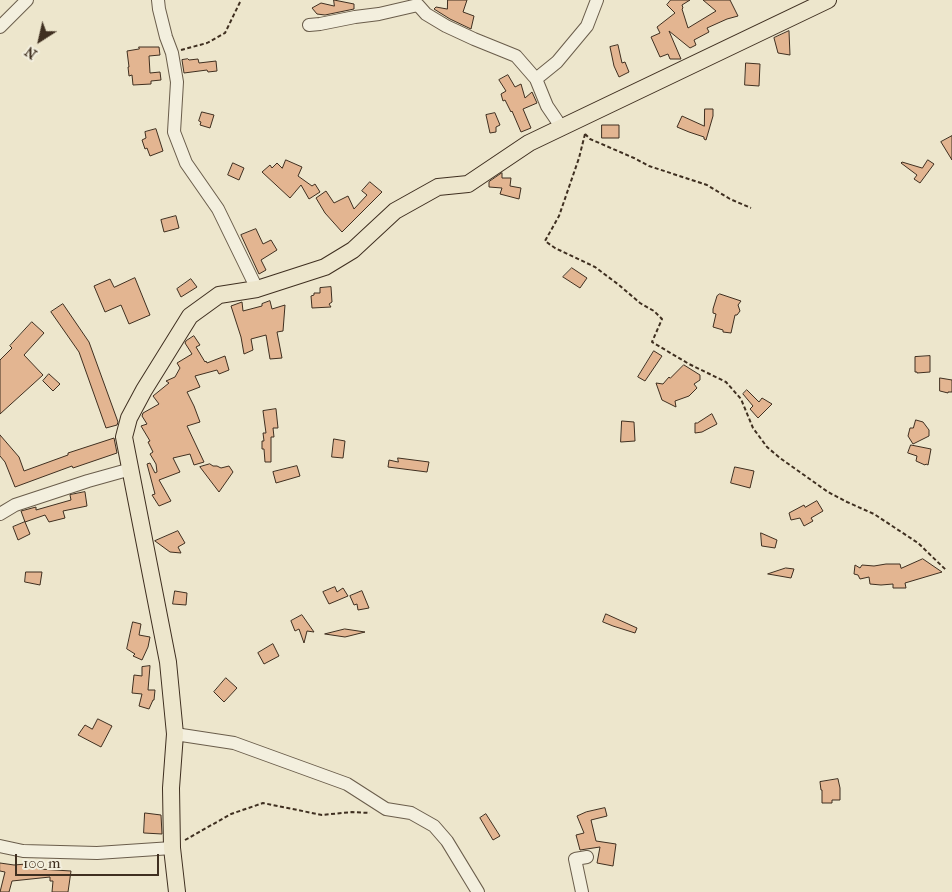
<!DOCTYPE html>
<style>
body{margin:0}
#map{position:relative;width:952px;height:892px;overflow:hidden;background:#ede6cc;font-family:"IM FELL French Canon",serif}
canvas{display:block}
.north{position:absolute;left:15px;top:15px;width:50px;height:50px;-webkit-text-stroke:4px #f3efde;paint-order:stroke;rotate:215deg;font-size:14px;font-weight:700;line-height:20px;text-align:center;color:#3f2f20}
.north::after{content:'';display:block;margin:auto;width:18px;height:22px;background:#3f2f20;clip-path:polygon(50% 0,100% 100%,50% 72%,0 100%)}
.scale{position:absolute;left:15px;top:854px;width:144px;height:22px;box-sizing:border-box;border:2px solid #3f2f20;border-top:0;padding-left:6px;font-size:15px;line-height:18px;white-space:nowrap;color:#3f2f20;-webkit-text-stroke:4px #f3efde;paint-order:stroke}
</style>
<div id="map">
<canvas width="952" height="892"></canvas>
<div class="north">N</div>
<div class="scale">100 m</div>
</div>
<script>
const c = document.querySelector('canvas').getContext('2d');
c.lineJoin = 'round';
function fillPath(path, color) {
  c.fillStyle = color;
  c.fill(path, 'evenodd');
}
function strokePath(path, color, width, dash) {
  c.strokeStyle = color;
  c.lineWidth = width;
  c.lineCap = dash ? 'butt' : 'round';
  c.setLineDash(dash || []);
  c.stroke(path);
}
const building = new Path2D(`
 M334,0L354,4V9L325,15L317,14L312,8L321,3L334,6Z
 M448,0H467L463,12L474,16L471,29L450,19L434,9L436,7L447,9Z
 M671,0H690L682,5L683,8L682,9L688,28L716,11L703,0H730L738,16L727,19L707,28L709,32L694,40L696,45L690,48L669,31L681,59H670L668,54L660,57L651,37L660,33L657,27L675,13L667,5Z
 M789,31L790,55L778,53L774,38Z
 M618,45L622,63L625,62L629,72L619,77L614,66L610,47Z
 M139,47H159L160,55L149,56L150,73L160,72L161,80L151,81V84L133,85L132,75L129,76L128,67H129L127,51L139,49Z
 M188,59L189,60L198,59L199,63L216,61L217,71L208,72L207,70L184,73L182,60Z
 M746,63L760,64L759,86L745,85Z
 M508,75L515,87L521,84L525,98L532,92L537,103L523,109L531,128L521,132L512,111L511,112L505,100L503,101L501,94L506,91L499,80Z
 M705,109H713V116L706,140L704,139V137L689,132L677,127L682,116L704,126Z
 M202,112L214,115L210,128L200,125L201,122L199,121Z
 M495,113L500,125L496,127V132L490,133L486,115Z
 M602,125H619V138H602Z
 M156,129L163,151L150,156L147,148L145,149L142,140L146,138L145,132Z
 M952,136V160L941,142Z
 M286,160L302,167L298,176L312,186L315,184L320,192L309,199L301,185L290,198L262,172L270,165L272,168L277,163L282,168Z
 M928,160L934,164L920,183L914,179L917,175L901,163L902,162L922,168Z
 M233,163L244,168L239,180L228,175Z
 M502,173V178H511L510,186L521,188L519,199L500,194L502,188L489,187V182Z
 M370,182L382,192L342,232L325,213L316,198L326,191L334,203L348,196L354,209L367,195L362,191Z
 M176,216L179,228L164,232L161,220Z
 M256,229L263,244L271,240L277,250L261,260L266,270L259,274L241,235Z
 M572,268L587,278L580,288L563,277Z
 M135,278L150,315L129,324L121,305L105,312L94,286L110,279L114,287Z
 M191,279L197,287L181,297L177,289Z
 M331,287L332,302L329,304L331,307L312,308L311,296L314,295V293H320V288Z
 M720,294L741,301L738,305L740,311L737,315H735L731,333L723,332V330L713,327L716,314L713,313V309L717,296Z
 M270,301L272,309L285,305L283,331L277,332L282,358L270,359L266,335L251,339L253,350L244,354L241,337L231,306L242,302L243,311L262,306V304Z
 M63,304L89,342L118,422L117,425L106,428L79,352L51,312Z
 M32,322L44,333L24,355L43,375L0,414V360L12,348L10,346Z
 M194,336L200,345L196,347L205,362L206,361L207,363L225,356L229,370L219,374L217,370L195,376L200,387L187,392L194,406L200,422L187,426L204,462L194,465L190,454L173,458L180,472L159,480L171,501L159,506L152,495L155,494L147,464L150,463L155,473L157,472L156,464L150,454L153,452L148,442L150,441L141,426L147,424L142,416L143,413L159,404L153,396L169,383L166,381L175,377L180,368L177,363L192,354L185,343L186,341Z
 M654,351L662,356L645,381L638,377Z
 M930,356V372L917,373V372H915V357Z
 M684,365L700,375V380L694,384L697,388L689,396L675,401L676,407L662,400L656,383L663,384L669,377L670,378Z
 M49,374L60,384L53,391L43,381Z
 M940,378L952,380V392H948V393L940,391Z
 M747,390L759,402L762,398L772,404L758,418L750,409L753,406L743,394Z
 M276,409L278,428H273L274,437H271V462H265L264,449H262V441H264L263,433H266L263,411Z
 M712,414L717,424L702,432L695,433V423H697Z
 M916,420L923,422L929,430V436L913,444L908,436L910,428H913Z
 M622,421L634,422L635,441L621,442Z
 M0,435L19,457L24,471L68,455V453L114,438L117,453L73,468L72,466L15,487L5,462L0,456Z
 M334,439L345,441L343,458L332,457Z
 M911,445L931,449L928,465L926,464L925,465L916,461L917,456L908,453Z
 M398,458L429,462L427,472L388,467L389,460L398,462Z
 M210,464L213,466H217L221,468L229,466L233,472L219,492L200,467Z
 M297,466L300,476L276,483L273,472Z
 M735,467L754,471L750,488L731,483Z
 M85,492L87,506L63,511L65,518L49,522L45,515L25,522L21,511L36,507V510L71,500L70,495Z
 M817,501L823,511L811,518L813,521L804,526L800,518L791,520L789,513L804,505L805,507Z
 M25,522L30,534L18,540L13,527Z
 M178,531L185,543L178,547L181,553L170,552L155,541Z
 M761,533L777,540L775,548L762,546Z
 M923,559L942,572L905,583L906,588H893V584L881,585L870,584L869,577L860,579L858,575L854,574L855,565L860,568L862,565L874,566L886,564H900L901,568Z
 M786,568L794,569L791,578L768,574Z
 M26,572H42L40,585L25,582Z
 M335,587L337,592L343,588L348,596L329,604L323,592Z
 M175,591L187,593L186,605L173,604Z
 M362,591L369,608L358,610L357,604L354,605L350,596Z
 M606,614L637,628L635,633L613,626L603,622Z
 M302,615L314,632L307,631L304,643L299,629L295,631L291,621Z
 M133,622L141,624L139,635L150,637L148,647L142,660L133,656L135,654L127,649Z
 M345,629L365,632L345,637L325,634Z
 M273,644L279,656L264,664L258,653Z
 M150,666L148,690H155L154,700H153L149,709L139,706L142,694L132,693L134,675L142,676V667Z
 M226,678L237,688L224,702L214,692Z
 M98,719L112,726L101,747L78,735L85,725L92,729Z
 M838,779L840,788V800H832V803H822V790H821L820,782Z
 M605,808L607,816L591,820L596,841L616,844L613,866L597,863L600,847L580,850L576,835L584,833L577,816L586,812Z
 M145,813L161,815L162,834L144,833Z
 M486,814L500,836L493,840L480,818Z
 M0,863L14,865L39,863V869L71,871L68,892H52L53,881H50V877L12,881L9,892H0L5,872L0,871Z`);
fillPath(building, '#e3b591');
strokePath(building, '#3f2f20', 1);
const minor = new Path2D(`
 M158,0L159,9L166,37L172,53L177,82L174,132L186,163L218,209L257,289
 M309,25L320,24L355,17L379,14L418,5L426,14L446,26L474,39L516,56L536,79L547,106L562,128
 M0,27L27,0
 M536,79L557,62L587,26L597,0
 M0,514L15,505L88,481L131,469
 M175,734L234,743L347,784L386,809L411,813L434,826L447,841L478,892
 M0,846L23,851L97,853L172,848
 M582,892L575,859L587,857`);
const major = new Path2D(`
 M177,892L172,848L171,788L175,734L168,662L124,437L129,418L144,390L190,316L219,295L257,289L325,267L353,250L395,211L438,187L468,184L529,143L828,0`);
strokePath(minor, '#6a5d4b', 14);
strokePath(major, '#3f2f20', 18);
strokePath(new Path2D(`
 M181,50L207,43L225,33L241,0
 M585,134L579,158L559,216L545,241L555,248L595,267L619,285L640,303L654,311L662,319L652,342L689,364L726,382L741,399L753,428L767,447L780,458L828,492L847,502L874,514L918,543L946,570
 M585,134L590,139L634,158L649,166L707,185L730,199L751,208
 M185,840L231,814L263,803L322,815L352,812L370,813`), '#3f2f20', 2, [4, 2.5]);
strokePath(minor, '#f3efde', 12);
strokePath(major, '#ede6cc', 16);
</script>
